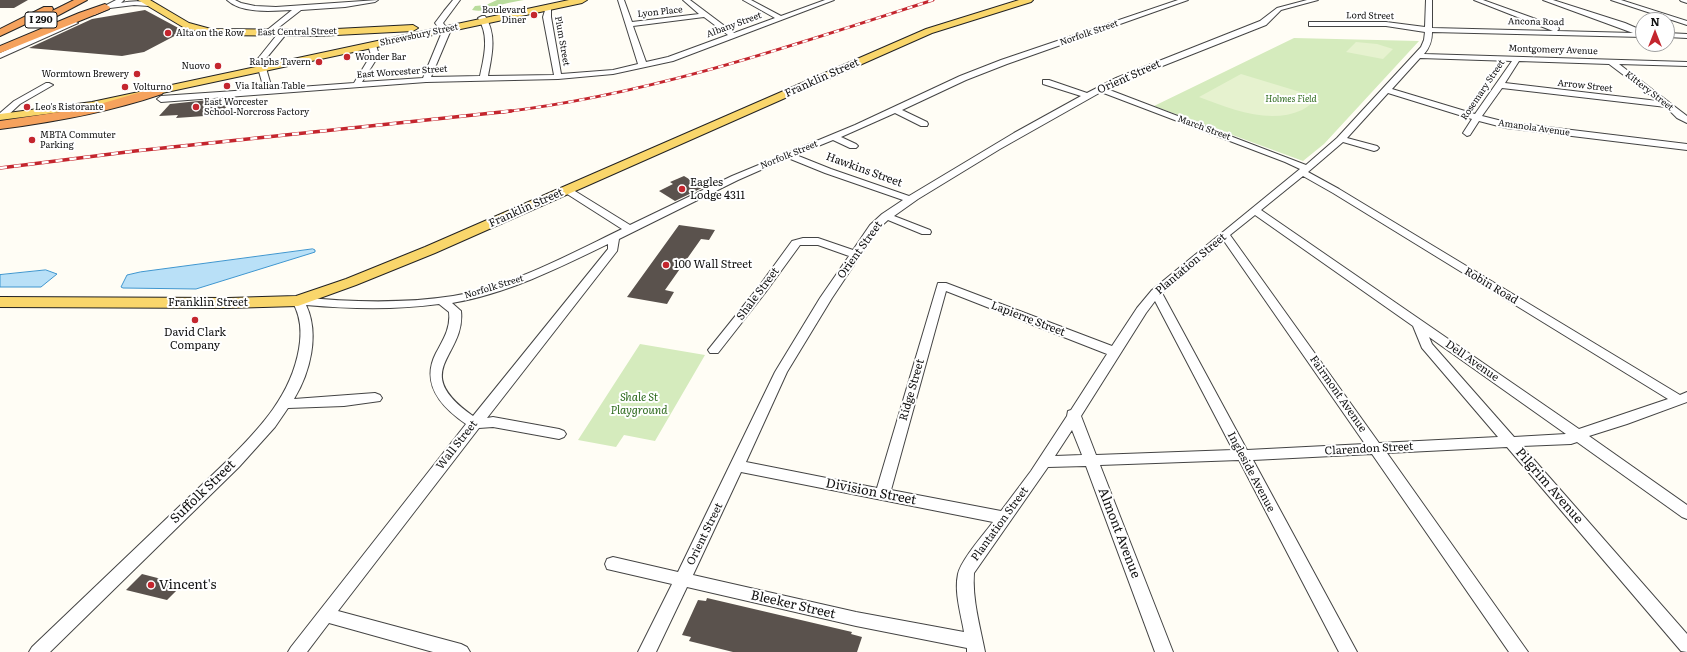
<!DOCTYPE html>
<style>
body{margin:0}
#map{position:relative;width:1687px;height:652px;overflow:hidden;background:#fffdf5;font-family:Literata,serif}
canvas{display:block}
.north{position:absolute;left:1635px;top:12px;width:40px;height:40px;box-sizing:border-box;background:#fff;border:1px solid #a0a0a0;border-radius:50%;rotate:0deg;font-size:11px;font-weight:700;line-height:16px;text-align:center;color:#111}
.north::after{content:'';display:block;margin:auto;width:14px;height:18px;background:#c4262e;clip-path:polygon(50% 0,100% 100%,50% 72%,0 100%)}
</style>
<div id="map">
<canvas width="1687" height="652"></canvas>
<div class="north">N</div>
</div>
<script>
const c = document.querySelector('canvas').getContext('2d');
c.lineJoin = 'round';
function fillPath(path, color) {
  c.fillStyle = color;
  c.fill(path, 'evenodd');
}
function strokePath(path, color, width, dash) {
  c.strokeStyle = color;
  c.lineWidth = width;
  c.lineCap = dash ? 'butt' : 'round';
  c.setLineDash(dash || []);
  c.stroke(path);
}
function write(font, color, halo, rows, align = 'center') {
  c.font = font + ' Literata,serif';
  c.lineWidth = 4;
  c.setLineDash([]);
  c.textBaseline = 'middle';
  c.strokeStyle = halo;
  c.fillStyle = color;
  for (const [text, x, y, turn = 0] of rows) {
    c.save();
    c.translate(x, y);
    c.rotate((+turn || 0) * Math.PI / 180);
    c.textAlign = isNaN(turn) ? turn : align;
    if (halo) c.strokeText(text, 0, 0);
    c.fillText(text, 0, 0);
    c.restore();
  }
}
fillPath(new Path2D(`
 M1294,38L1419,41L1324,144L1303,161L1154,106Z
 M640,344L705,355L655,441L624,435L616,447L578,440Z`), '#d5ebbd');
fillPath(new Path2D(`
 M497,0H524C518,1 511,2 504,4C494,7 484,13 472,10L475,6L486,5Z`), '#b9dc9c');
fillPath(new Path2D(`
 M1356,42L1377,44L1393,49L1383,59L1346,52Z
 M1241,74L1320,98C1314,101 1308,107 1302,110C1269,125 1231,109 1199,97Z`), '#e6f2cf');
const water = new Path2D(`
 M313,249L315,250V252L312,253L196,289L123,288L121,287L127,275L140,272Z
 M46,270L57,274L41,287H0V275Z`);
fillPath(water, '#b9e0f7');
strokePath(water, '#3f96cf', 1);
fillPath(new Path2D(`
 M0,0H28L14,8H0Z
 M145,10L184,31L144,52L122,56L29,48L92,19Z
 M217,99L214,103H217L214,106L228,105L219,115L176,118L178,115L159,116L170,104Z
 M684,176L689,179L691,178L706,186L675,201L659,191L673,184L670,182Z
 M679,225L715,230L709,240L701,239L665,290L674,292L667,304L627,297Z
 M142,574L173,582L168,587L177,590L167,600L126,590Z
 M707,598L852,632L851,634L862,637L857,652H733L689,641L691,637L682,635L698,600L706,601Z`), '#5a524d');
const minor = new Path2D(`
 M116,0H124L121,3C130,1 144,0 152,4L149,6L134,5L110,8L94,15L91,13Z
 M227,0H235L241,3L255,6L276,7L378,0L375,2L345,7L301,10L269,35H266V31L292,10C272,11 242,14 227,0Z
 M453,0H460L443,23L450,32L431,77L480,76C484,57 490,36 478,18L482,16H485C497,35 492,55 488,76L554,75L543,17L546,7L551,8V17L561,74L613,70L638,64L618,0H624L632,22L699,14L683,0H690L734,33L775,18L743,0H751L781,16L825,0H834L673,61L613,74L558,79L426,82L161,102L157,99L161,96L264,89L256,61L280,31H283L287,33L264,61L272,89L354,83L371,55L368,45L372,43L376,45L379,55L362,82L423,78L442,32L435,23L444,11ZM704,17L728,35L668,57L646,62L633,26Z
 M1178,0H1188L1007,64L966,80L902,110L927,122L928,124L927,126H921L895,113L841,137L856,144L858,146L856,148H850L833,140L796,155L831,169L909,196L1014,133L1081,96L1043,84V80H1049L1087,93L1116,78L1260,21L1277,8L1307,0H1318L1281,10L1266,25L1122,82L1107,89L1306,165L1337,138L1421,47L1424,40L1425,32L1386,26H1309V22H1386L1425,27L1426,0H1432V28L1553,31L1474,0H1483L1558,27L1559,29L1557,31L1633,33L1543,0H1553L1625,23L1641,30V33H1643V37L1432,32C1432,41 1430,47 1424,54L1687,62V66L1619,64L1687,116V123L1677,118L1666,107L1502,88L1482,116L1506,122L1687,144V150L1506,128L1479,121L1470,135L1467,136L1463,133L1472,119L1388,93L1347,138L1377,146L1379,148L1377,150L1374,151L1343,142L1308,172L1339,189L1680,395L1687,392V402L1627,424L1589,436L1687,505V519L1682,517L1577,442L1571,444L1522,446L1687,634V652L1681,651L1507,447L1387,453L1528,652H1509L1372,454L1253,460L1357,652H1339L1239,460L1100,465L1173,652H1155L1086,466L1048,467L974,573C972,599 980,626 985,652H967V648L856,626L687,587L656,652H638L672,584L607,569L605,564L607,559L613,557L678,572L775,372L820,298L849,256L818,245H800L765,293L718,353H710L708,350L757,289L792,241L803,238H818L853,250L870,225L882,214L903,200L825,173L788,158L738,180L619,239L617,251L487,418L493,417L559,429L564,431L566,434L564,437L559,439L493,427L479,428L338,611L461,644L467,647L470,652H433L329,623L307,652H288L291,647L466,424C441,407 420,384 436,353C443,340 451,328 449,312L439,304C395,310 351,309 306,305C320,334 310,373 294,399L375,393L380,395L382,398L380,401L344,406L288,408L275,427L239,467L50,652H29L32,647L229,459C261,427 291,395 299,349C302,332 301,316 292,301L294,299L298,297C349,302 401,304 453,296C512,286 568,255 622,229L564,192L562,190L564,188H570L630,225L732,176L855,125L960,76L1001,60ZM1420,58L1512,61L1475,114L1392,89ZM1519,61L1609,64L1658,101L1505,83ZM1101,92L1285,162L1300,169L1152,290L1137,308L1112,346L946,283H938L877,488L746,462L787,372L832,298L878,229L888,220L922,234H930L931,232L930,230L894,216L918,199L1000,149ZM1303,176L1333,193L1668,399L1579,429L1261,210ZM1255,215L1413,326L1422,348L1498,437L1379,443L1230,235ZM1224,241L1365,444L1247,450L1162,293ZM608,244V249L473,416C408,370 466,357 461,311L452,303C506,294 559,268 608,244ZM946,291L1107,354L1071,410L1068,411L1067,416L1031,471L1001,511L891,490ZM1155,301L1233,450L1096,455L1081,416L1146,313ZM1429,337L1566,434L1514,437L1432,344ZM1072,430L1082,455L1055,456ZM741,472L993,522C984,534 961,560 958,574C954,592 961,614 964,632L856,612L693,575Z
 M1611,0H1621L1687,21V25Z
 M1680,0H1687V3L1681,1Z
 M71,21H74L78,23L0,58V53Z
 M1667,33L1687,34V38L1667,37Z
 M46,83H49L53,85L20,104L4,119H0V113L14,101Z`);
const major = new Path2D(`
 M138,0H150L189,23L211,29L317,30L413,25L418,28L413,31L317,36L211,35L183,27Z
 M569,0H587L582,3L92,108L0,120V114L92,102Z
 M1019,0H1033L1031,2L932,33L435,253L356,285L298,306L228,308L0,307V297L228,298L296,296L346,279L425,247L926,29Z`);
const highway = new Path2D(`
 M74,0H87L42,24H34L33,22L34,20L0,36V29L44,7H52L53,9L52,11Z
 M105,4L110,7L109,9L0,53V46L79,13Z
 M158,87L162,88L164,91L162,94C109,112 55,122 0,129V121L60,112L100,104Z`);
strokePath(minor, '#444', 2);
strokePath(major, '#222', 2);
strokePath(highway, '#222', 2);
fillPath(minor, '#fff');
fillPath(major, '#f9d66b');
fillPath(highway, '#f5a25d');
const railFar1 = new Path2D(`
 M503,112C652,94 791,46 933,0`);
const rail = new Path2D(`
 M0,168L135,151L511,111`);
strokePath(railFar1, '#c4262e', 3);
strokePath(rail, '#c4262e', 3.5);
strokePath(railFar1, '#fff', 2, [5.5]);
strokePath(rail, '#fff', 2.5, [7]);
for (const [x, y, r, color] of [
 [534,15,4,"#c4262e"],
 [168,33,4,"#c4262e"],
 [347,57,4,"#c4262e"],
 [319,62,4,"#c4262e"],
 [218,66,4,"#c4262e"],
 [137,74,4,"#c4262e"],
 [227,86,4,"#c4262e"],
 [125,87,4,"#c4262e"],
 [27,107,4,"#c4262e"],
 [196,107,4,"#c4262e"],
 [32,140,4,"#c4262e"],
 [682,189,4,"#c4262e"],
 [666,265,4,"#c4262e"],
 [195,320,4,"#c4262e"],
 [151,585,4,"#c4262e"]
]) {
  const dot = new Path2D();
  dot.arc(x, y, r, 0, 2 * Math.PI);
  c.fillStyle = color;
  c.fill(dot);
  strokePath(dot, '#fff', 1.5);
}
write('9px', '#111', '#fff', [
 ["Boulevard",526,10,"right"],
 ["Diner",526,20,"right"],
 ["Alta on the Row",176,33],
 ["Wonder Bar",355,57],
 ["Ralphs Tavern",311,62,"right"],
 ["Nuovo",210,66,"right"],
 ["Wormtown Brewery",129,74,"right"],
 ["Via Italian Table",235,86],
 ["Volturno",133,87],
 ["East Worcester",204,102],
 ["School-Norcross Factory",204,112],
 ["Leo's Ristorante",35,107],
 ["MBTA Commuter",40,135],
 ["Parking",40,145]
], 'left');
write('9px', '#111', '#fff', [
 ["Lyon Place",660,12,-6],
 ["Lord Street",1370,16,1],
 ["Ancona Road",1536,22,1],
 ["Albany Street",734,25,-20],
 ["East Central Street",297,32,-1],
 ["Norfolk Street",1089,33,-19],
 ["Shrewsbury Street",419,35,-12],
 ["Plum Street",562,41,80],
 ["Montgomery Avenue",1553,50,2],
 ["East Worcester Street",402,72,-4],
 ["Arrow Street",1585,86,6],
 ["Rosemary Street",1483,90,-56],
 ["Kittery Street",1649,91,38],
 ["March Street",1204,128,20],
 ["Amanola Avenue",1534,128,8],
 ["Norfolk Street",789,155,-22],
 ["Norfolk Street",494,287,-17]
]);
write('italic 9px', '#2f6b1f', '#fff', [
 ["Holmes Field",1291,99]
]);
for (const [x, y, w] of [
 [41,20,32]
]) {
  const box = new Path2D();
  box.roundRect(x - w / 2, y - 8, w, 16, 3);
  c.fillStyle = '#fff';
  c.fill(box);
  strokePath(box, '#111', 1);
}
write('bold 10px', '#111', null, [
 ["I 290",41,20]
]);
write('11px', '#111', '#fff', [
 ["Orient Street",1129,77,-24],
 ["Franklin Street",822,78,-24],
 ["Hawkins Street",864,170,20],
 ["Franklin Street",526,208,-24],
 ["Orient Street",860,250,-54],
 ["Plantation Street",1191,264,-40],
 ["Robin Road",1491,286,31],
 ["Shale Street",758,294,-53],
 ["Franklin Street",208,303],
 ["Lapierre Street",1028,319,21],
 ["Dell Avenue",1472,361,35],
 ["Ridge Street",912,390,-74],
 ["Fairmont Avenue",1338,394,55],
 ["Wall Street",457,445,-52],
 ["Clarendon Street",1369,449,-3],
 ["Ingleside Avenue",1251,472,62],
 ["Plantation Street",1000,524,-54],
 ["Orient Street",705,534,-64]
]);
write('11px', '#111', '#fff', [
 ["Eagles",690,183],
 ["Lodge 4311",690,196],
 ["100 Wall Street",674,265],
 ["David Clark",195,333,"center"],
 ["Company",195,346,"center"]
], 'left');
write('italic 11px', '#2f6b1f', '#fff', [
 ["Shale St",639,398],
 ["Playground",639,411]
]);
write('13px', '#111', '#fff', [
 ["Pilgrim Avenue",1549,486,49],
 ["Suffolk Street",203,492,-44],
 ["Division Street",871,492,11],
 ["Almont Avenue",1119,533,69],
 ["Bleeker Street",793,605,13]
]);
write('13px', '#111', '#fff', [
 ["Vincent's",159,585]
], 'left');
</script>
